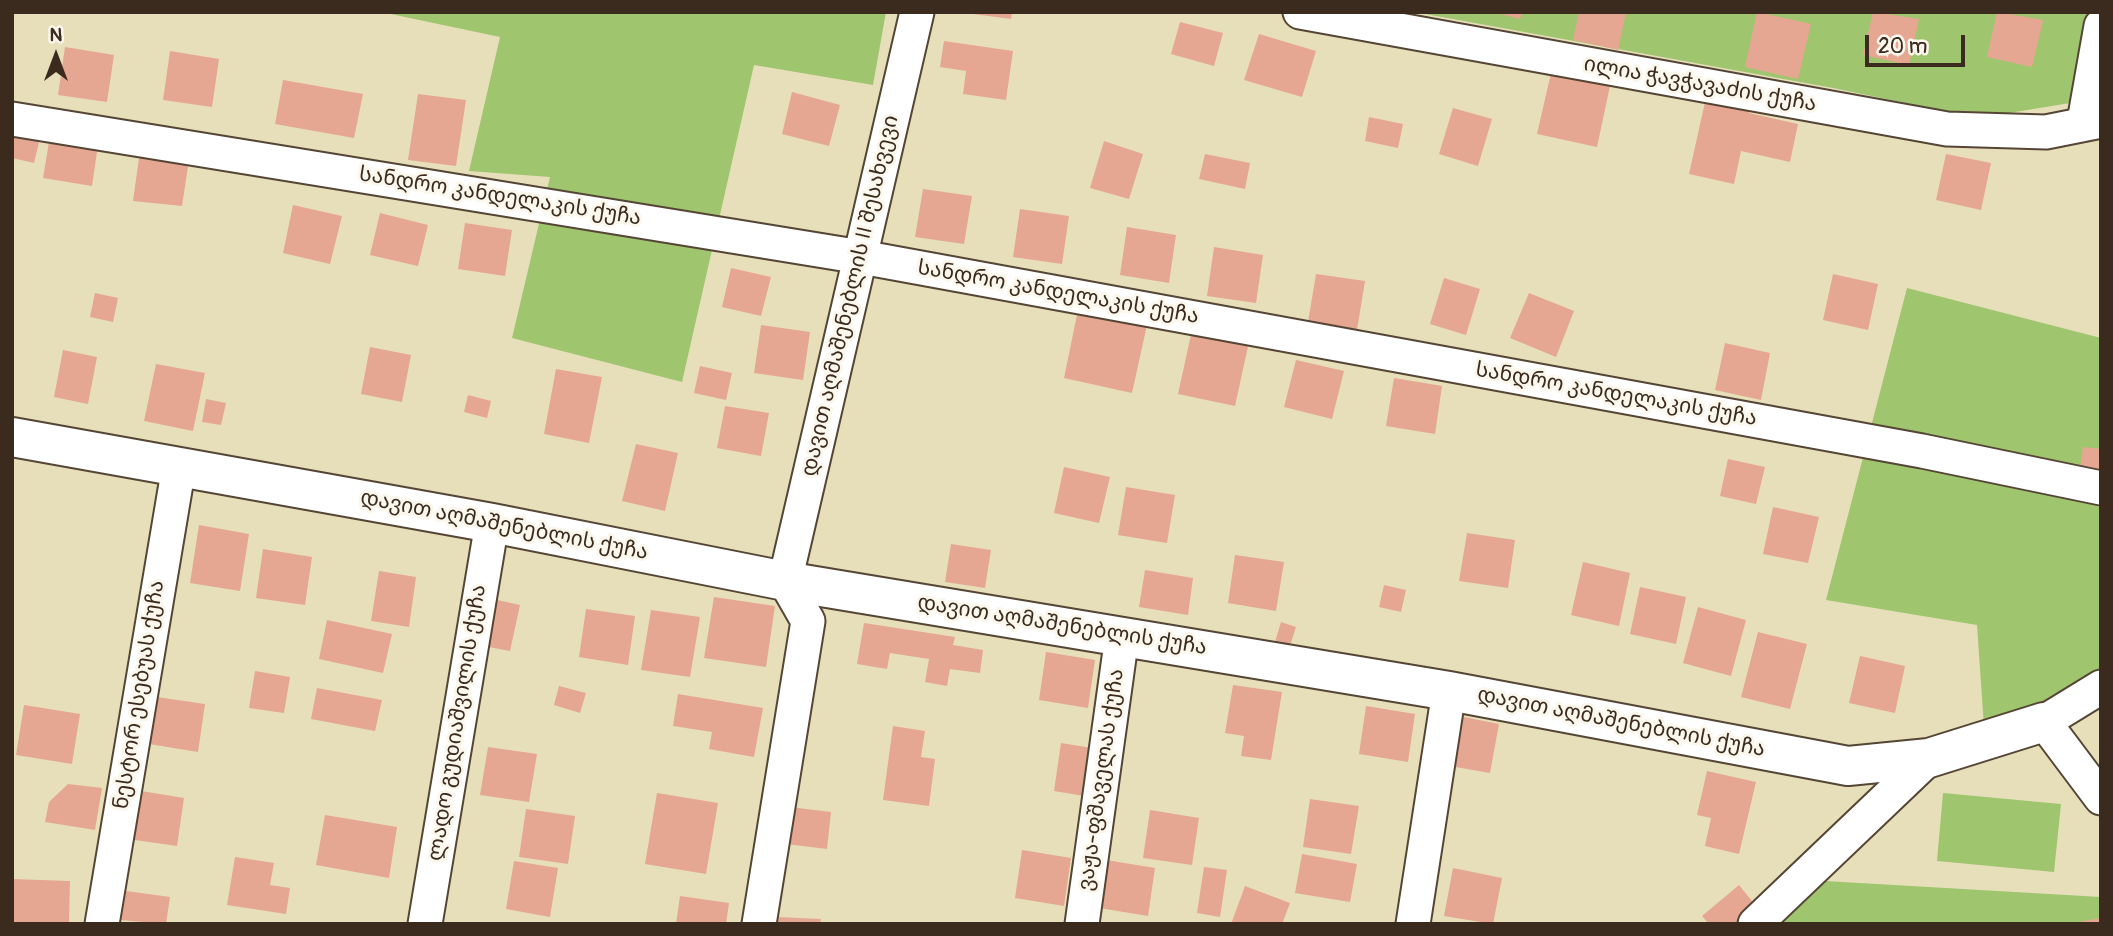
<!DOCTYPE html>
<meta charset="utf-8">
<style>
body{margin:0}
#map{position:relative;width:2113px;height:936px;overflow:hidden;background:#e6dfba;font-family:Pangolin,sans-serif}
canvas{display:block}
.frame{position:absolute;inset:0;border:14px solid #3b2a1e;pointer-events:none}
.north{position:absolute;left:21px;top:21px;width:70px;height:70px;-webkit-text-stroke:5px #fbf7ec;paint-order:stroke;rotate:0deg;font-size:19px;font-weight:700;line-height:28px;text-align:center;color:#3b2a1e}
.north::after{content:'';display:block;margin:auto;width:24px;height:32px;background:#3b2a1e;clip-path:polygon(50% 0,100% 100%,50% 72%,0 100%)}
.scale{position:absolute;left:1865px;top:35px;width:100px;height:32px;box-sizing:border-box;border:4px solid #3b2a1e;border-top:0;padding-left:9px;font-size:21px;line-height:24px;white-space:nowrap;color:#3b2a1e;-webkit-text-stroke:5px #fbf7ec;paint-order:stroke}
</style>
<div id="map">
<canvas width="2113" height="936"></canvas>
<div class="frame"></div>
<div class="north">N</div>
<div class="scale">20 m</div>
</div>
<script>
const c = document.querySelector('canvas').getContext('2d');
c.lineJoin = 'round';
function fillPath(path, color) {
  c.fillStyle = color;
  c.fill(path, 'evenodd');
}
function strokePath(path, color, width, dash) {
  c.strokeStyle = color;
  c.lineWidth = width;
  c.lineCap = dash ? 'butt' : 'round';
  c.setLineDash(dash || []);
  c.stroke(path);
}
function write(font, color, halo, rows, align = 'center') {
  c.font = font + ' Pangolin,"Noto Sans Georgian",sans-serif';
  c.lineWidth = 6;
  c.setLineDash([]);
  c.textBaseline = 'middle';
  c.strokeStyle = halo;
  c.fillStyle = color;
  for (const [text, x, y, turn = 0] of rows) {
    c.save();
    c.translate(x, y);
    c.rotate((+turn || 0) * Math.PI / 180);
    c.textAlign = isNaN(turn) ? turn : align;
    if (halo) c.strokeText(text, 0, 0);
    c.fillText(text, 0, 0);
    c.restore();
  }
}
fillPath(new Path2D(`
 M886,12L873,85L754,65L682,382L512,338L550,177L469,171L500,37L386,13Z
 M1414,12H2101V98L1978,118L1833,88Z
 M1907,288L2101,338V675L2046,713L1984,727L1977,625L1826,600Z
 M1943,793L2061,804L2054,872L1937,861Z
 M1808,880L2101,897V924H1765Z`), '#a0c56f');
fillPath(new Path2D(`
 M958,12H1012L1011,19Z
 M1493,12H1522L1520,19Z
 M1579,12H1626L1618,50L1573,40Z
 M1757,12L1811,24L1798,79L1745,67Z
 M1873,12L1919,19L1909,65L1863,55Z
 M1997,12L2043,20L2032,67L1987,57Z
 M1180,22L1223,33L1214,66L1171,54Z
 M1259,34L1316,51L1302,97L1244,80Z
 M944,41L1013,51L1006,100L963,94L966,71L940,67Z
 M65,47L114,55L107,102L58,95Z
 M170,51L219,59L212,107L163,100Z
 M1551,73L1610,86L1597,147L1537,134Z
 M283,80L363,94L354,138L275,124Z
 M792,92L840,105L829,146L782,134Z
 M1707,93L1752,102L1749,113L1798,124L1790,162L1741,151L1734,184L1689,174Z
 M418,94L466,100L456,166L408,160Z
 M1453,108L1492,119L1478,166L1439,154Z
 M1369,117L1403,124L1398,148L1365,141Z
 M12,127L41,134L34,163L12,158Z
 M51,130L99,138L92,186L43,178Z
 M1104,141L1143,154L1129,199L1090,188Z
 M140,151L189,160L182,206L133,201Z
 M1205,154L1250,163L1245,189L1199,179Z
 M1946,154L1991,163L1981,210L1936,200Z
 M923,189L972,196L964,244L915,237Z
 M293,205L342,216L330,264L283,253Z
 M1020,209L1069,216L1062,264L1013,257Z
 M380,213L428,225L418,266L370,255Z
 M465,223L512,230L505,276L458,269Z
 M1127,227L1176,235L1169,283L1120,275Z
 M1214,247L1263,255L1256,303L1207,296Z
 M731,268L771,277L761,316L722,307Z
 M1316,274L1365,281L1357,330L1308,322Z
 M1833,274L1878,284L1868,330L1823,320Z
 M1444,278L1480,289L1466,335L1430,324Z
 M95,293L118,298L113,322L90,317Z
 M1529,293L1574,311L1556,357L1510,338Z
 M1078,310L1147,325L1132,393L1064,378Z
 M761,325L810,332L803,380L754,373Z
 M1192,330L1249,342L1235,406L1178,394Z
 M1725,343L1770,353L1761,400L1715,390Z
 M370,347L411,355L402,402L361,394Z
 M63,350L97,357L88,404L54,397Z
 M1296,360L1344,371L1332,419L1284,407Z
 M156,364L205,373L193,431L144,421Z
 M700,366L732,373L726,400L694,393Z
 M556,369L602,377L589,443L544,434Z
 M1394,378L1442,386L1435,434L1386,426Z
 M468,395L491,401L487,418L464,412Z
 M206,399L226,403L221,425L202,422Z
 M725,406L769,413L761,456L717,448Z
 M636,444L678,453L665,511L622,501Z
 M2083,447L2101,449V470L2080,468Z
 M1728,459L1765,467L1756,504L1720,496Z
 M1064,467L1110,477L1099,523L1054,513Z
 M1126,487L1175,495L1167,543L1118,535Z
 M1773,507L1819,517L1808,563L1763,554Z
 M199,525L249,534L240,591L190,583Z
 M1467,533L1515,540L1508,588L1459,581Z
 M951,544L991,550L985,588L945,582Z
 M263,549L312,557L305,605L256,598Z
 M1235,555L1284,562L1276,611L1228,603Z
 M1583,562L1630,573L1619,626L1571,615Z
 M1145,570L1193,578L1188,615L1139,607Z
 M379,571L416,577L409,627L371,621Z
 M1384,585L1406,590L1401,612L1379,607Z
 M1640,587L1686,597L1676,644L1630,634Z
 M714,597L775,606L766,667L704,658Z
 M488,598L520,605L510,651L478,645Z
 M1698,607L1746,620L1731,676L1683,663Z
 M586,609L635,616L628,665L579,657Z
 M651,610L700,617L690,677L641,670Z
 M327,620L392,634L383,673L319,659Z
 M1281,622L1296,627L1290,646L1275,642Z
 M864,623L955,637L953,645L983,650L980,673L950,669L947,686L925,682L929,659L890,653L887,669L857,664Z
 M1758,632L1807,644L1790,709L1741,697Z
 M1046,652L1095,660L1088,708L1039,700Z
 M1860,656L1905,666L1895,713L1849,703Z
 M255,671L290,677L284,713L249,708Z
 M1233,685L1282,692L1271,760L1241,756L1244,736L1225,733Z
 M559,686L586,693L580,713L554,705Z
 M317,688L382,700L375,731L311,719Z
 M678,694L763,708L754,757L709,749L712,732L673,726Z
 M157,697L205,704L198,752L149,744Z
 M24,705L80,714L72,764L16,755Z
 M1366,706L1415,714L1408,762L1359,754Z
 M1459,716L1499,724L1490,773L1450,766Z
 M893,726L925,731L921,757L935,759L929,806L883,800Z
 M1061,743L1092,748L1084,796L1054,791Z
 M488,747L537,754L529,802L480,795Z
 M1707,771L1756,782L1739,854L1705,846L1711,818L1697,815Z
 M68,784L102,788L95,830L45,822L49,802Z
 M135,790L184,798L177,846L128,839Z
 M657,793L718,803L706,874L645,864Z
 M1310,799L1359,806L1351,854L1303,847Z
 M790,807L831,812L827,849L786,844Z
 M526,809L575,816L568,864L519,857Z
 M1150,810L1199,818L1192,865L1143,858Z
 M325,815L397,827L389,878L316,865Z
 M1022,850L1071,858L1064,906L1015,898Z
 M1302,854L1357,864L1350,902L1295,893Z
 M235,857L274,863L270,885L290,888L286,914L227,905Z
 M1106,860L1155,868L1148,916L1099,908Z
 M514,861L558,868L550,917L506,909Z
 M1204,867L1227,870L1220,917L1197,913Z
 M1453,868L1502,878L1493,924L1444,916Z
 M12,879L70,881L69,924H12Z
 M1739,885L1756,906L1735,924H1709L1702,916Z
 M1245,886L1290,903L1282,924H1231Z
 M112,889L170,897L166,924L108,919Z
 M680,896L729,903L726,924H676Z
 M777,917L821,919L820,924H777Z
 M2101,918V924H2079L2078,922Z`), '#e6a792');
const minor = new Path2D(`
 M1300,12L1947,129L2046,132L2101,121
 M12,119L861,257L1922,451L2101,488
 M2084,122L2101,26
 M2101,687L2044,722L2101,798
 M102,924L179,466
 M425,924L492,523
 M759,924L808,621L785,581L917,12
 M1082,924L1122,636
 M1413,924L1449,691
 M1755,924L1929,758`);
const tertiary = new Path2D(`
 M12,437L492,523L785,581L1449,691L1848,766L1929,758L2044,722`);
strokePath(minor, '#554535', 37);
strokePath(tertiary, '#554535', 42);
strokePath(minor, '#fff', 33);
strokePath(tertiary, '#fff', 38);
write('21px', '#3b2a1e', '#fbf7ec', [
 ["ილია ჭავჭავაძის ქუჩა",1700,85,10],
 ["სანდრო კანდელაკის ქუჩა",500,197,9],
 ["სანდრო კანდელაკის ქუჩა",1058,293,10],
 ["დავით აღმაშენებლის II შესახვევი",851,296,-77],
 ["სანდრო კანდელაკის ქუჩა",1616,395,10],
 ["დავით აღმაშენებლის ქუჩა",504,526,11],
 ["დავით აღმაშენებლის ქუჩა",1062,626,9],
 ["ნესტორ ესებუას ქუჩა",140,695,-81],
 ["ლადო გუდიაშვილის ქუჩა",458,723,-81],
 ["დავით აღმაშენებლის ქუჩა",1621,723,11],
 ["ვაჟა-ფშაველას ქუჩა",1102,780,-82]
]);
</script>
